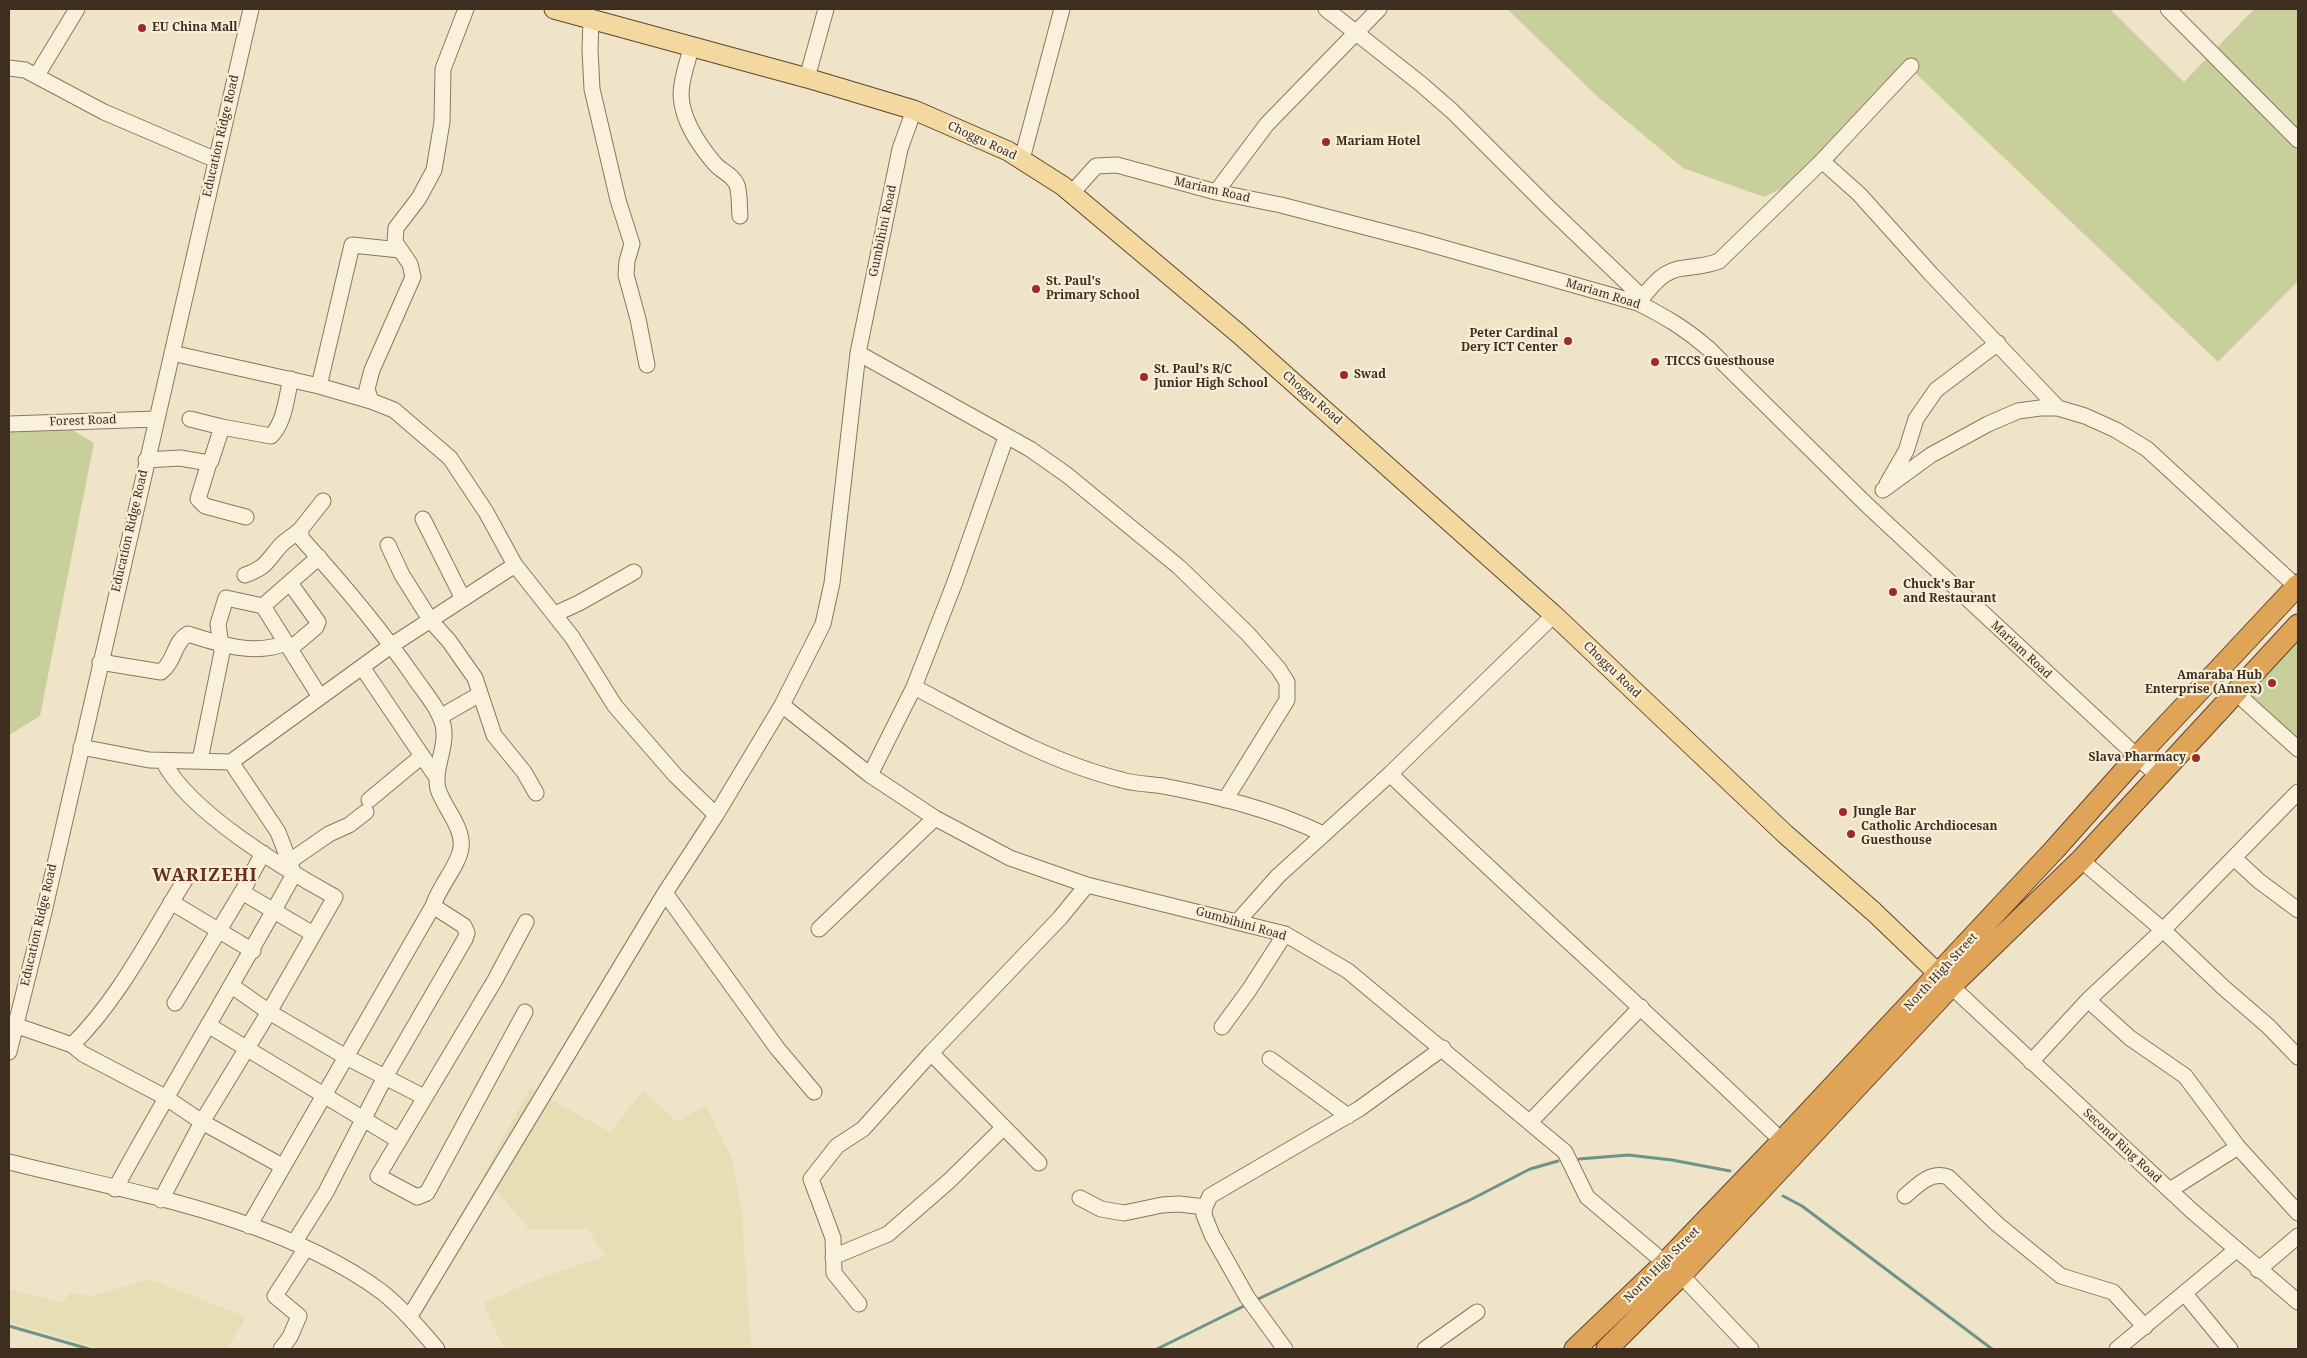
<!DOCTYPE html>
<style>
body{margin:0}
#map{position:relative;width:2307px;height:1358px;overflow:hidden;background:#f0e4c8;font-family:"Noto Serif",serif}
canvas{display:block}
.frame{position:absolute;inset:0;border:10px solid #3d2e20;pointer-events:none}
</style>
<div id="map">
<canvas width="2307" height="1358"></canvas>
<div class="frame"></div>
</div>
<script>
const c = document.querySelector('canvas').getContext('2d');
c.lineJoin = 'round';
function fillPath(path, color) {
  c.fillStyle = color;
  c.fill(path, 'evenodd');
}
function strokePath(path, color, width, dash) {
  c.strokeStyle = color;
  c.lineWidth = width;
  c.lineCap = dash ? 'butt' : 'round';
  c.setLineDash(dash || []);
  c.stroke(path);
}
function write(font, color, halo, rows, align = 'center') {
  c.font = font + ' "Noto Serif",serif';
  c.lineWidth = 4.5;
  c.setLineDash([]);
  c.textBaseline = 'middle';
  c.strokeStyle = halo;
  c.fillStyle = color;
  for (const [text, x, y, turn = 0] of rows) {
    c.save();
    c.translate(x, y);
    c.rotate((+turn || 0) * Math.PI / 180);
    c.textAlign = isNaN(turn) ? turn : align;
    if (halo) c.strokeText(text, 0, 0);
    c.fillText(text, 0, 0);
    c.restore();
  }
}
fillPath(new Path2D(`
 M530,1088L610,1132L643,1091L677,1122L706,1106L733,1162L742,1213L751,1349H504L483,1303L541,1278L605,1256L588,1229H529L483,1175Z
 M150,1279L246,1317L229,1347L231,1349H101L9,1322V1289L63,1303L69,1293L92,1296Z`), '#e6deb5');
fillPath(new Path2D(`
 M1507,9H2110L2184,82L2254,9H2298V281L2218,362L1910,68L1834,162L1764,197L1683,168L1598,97Z
 M61,423L94,443L40,716L9,735V426Z
 M2298,638V740L2248,694Z`), '#c9cf9b');
strokePath(new Path2D(`
 M1579,1159L1628,1155L1672,1160L1730,1171
 M1783,1196L1802,1206L1992,1349
 M1256,1300L1470,1200L1530,1169L1558,1161
 M9,1326L89,1349
 M1157,1349L1246,1305`), '#6f938a', 3);
const minor = new Path2D(`
 M1326,9L1421,84L1452,111L1549,208L1643,298
 M2168,9L2298,140
 M591,20L590,50L592,89L618,200L632,244L627,261L626,275L638,319L647,365
 M692,45C688,61 681,78 681,95C682,121 699,145 715,164C721,171 733,175 737,185C740,194 739,206 740,216
 M9,68L25,70L104,112L216,160
 M37,75L77,9
 M807,78L826,9
 M1022,159L1062,9
 M1822,161L1859,194L1931,274L2058,408
 M1216,192L1267,124L1379,9
 M1071,194L1096,166L1117,165L1216,192L1281,205L1419,241L1638,303C1666,317 1686,329 1709,349L1868,506L2158,776
 M1638,303C1651,287 1662,270 1684,268C1697,266 1707,266 1719,261L1822,161L1911,66
 M172,353L319,386L371,401
 M858,353L1030,449L1067,475L1179,567L1248,634L1278,668L1287,682V700L1225,800
 M319,386L352,245L400,250
 M9,424L156,419
 M222,427L271,436C285,422 286,398 291,379
 M146,460L180,458L209,463L211,461L222,427L190,419
 M209,463L198,499L205,506L246,517
 M1887,484L1906,451L1916,419L1936,390L1998,343
 M1883,490L1931,455L1988,424L2018,411L2040,408H2058L2085,416L2116,430L2147,449L2298,588
 M423,519L463,599
 M388,545L402,575L431,621L449,641L475,678L494,735L524,772L536,793
 M245,575C267,567 266,562 281,545C286,540 294,535 300,530
 M263,606L319,557
 M555,614L579,603L634,572
 M290,649L316,627L318,622L290,583
 M100,662L161,672C175,662 174,641 188,634C219,644 254,656 286,643
 M362,667L437,778
 M914,687C981,722 1049,762 1122,780C1135,784 1150,784 1163,786C1219,797 1272,809 1323,834
 M2236,690L2246,702L2298,749
 M782,705L870,775L935,818L1010,858L1087,885L1285,934L1348,971L1565,1152L1587,1197L1665,1263
 M440,717L480,694
 M81,747L149,760L231,762L392,645L515,565
 M200,760L222,652L218,624L226,598L263,606L320,697
 M1390,774C1519,898 1653,1017 1782,1141
 M870,775L914,687L955,582L1006,437
 M369,800L422,756
 M716,815L782,705L823,624L832,583L858,353L900,149L914,110
 M2234,858L2259,881L2298,910
 M2081,860L2163,930L2224,988L2268,1026L2298,1057
 M290,861L329,834L349,825L366,812
 M242,892L313,934
 M665,893L777,1048L814,1092
 M171,902L253,951
 M1238,921L1278,876L1390,774L1554,615
 M819,929L935,818
 M232,986L269,1012L346,1057L433,906C439,886 458,867 461,848C464,828 444,808 438,789C433,768 448,747 443,725C438,707 424,692 414,677C379,627 343,584 302,539L300,530L323,501
 M1951,986L2192,1211L2298,1302
 M2088,1000L2130,1038L2185,1076L2238,1147L2298,1213
 M175,1003L242,892L263,853
 M525,1012L427,1193L417,1197L378,1176L495,980L526,922
 M9,1023L72,1045C119,999 150,936 185,880
 M208,1025L398,1140
 M1222,1027L1249,990L1285,934
 M72,1045L83,1054L165,1097L202,1122L282,1166
 M9,1052L44,912L251,9
 M931,1053L1039,1163
 M1270,1059L1348,1116
 M2031,1062L2088,1000L2163,930L2298,792
 M1530,1122L1641,1007
 M9,1162C129,1192 281,1217 382,1292C403,1309 420,1329 437,1349
 M115,1189C173,1083 236,980 294,874L278,832L231,762
 M2170,1190L2238,1147
 M1905,1196C1918,1185 1930,1171 1948,1177L1997,1224L2061,1276L2113,1292L2145,1327
 M1080,1198L1101,1209L1124,1213L1162,1205L1179,1204L1205,1207
 M161,1200L202,1122L269,1012L335,897C284,869 189,812 163,761
 M249,1226L346,1057L424,1097
 M294,1243L326,1192L385,1077L465,939L467,933L464,926L433,906
 M833,1257L888,1234L949,1181L1003,1128
 M2258,1270L2298,1236
 M1681,1275L1751,1349
 M2185,1294L2230,1349
 M859,1304L834,1273L833,1238L811,1179L837,1146L863,1129L931,1053L1060,918L1087,885
 M410,1316L665,893L716,815L675,775L615,706L572,637L515,565L486,512L450,458L394,410L371,401L367,389L372,370L413,277L410,264L395,242L396,228L419,198L434,170L442,122L443,69L466,9
 M281,1349L290,1337L299,1316L275,1296L306,1248
 M1285,1349L1247,1297L1212,1235L1204,1215L1205,1207L1210,1196L1359,1109L1443,1048
 M1425,1349L1477,1312
 M2117,1349L2236,1250`);
const major = new Path2D(`
 M554,9L807,78L914,110L1008,151L1063,186L1239,334L1554,615L1785,834L1874,912L1949,984`);
const highway = new Path2D(`
 M1575,1349L1665,1263L1782,1141L2055,849L2137,757L2298,585
 M1607,1349L1681,1275L1951,986L2081,860L2298,625`);
strokePath(minor, '#8d765c', 17);
strokePath(major, '#5b4430', 21);
strokePath(highway, '#5b4430', 23);
strokePath(minor, '#faf1dc', 15);
strokePath(major, '#f3d9a0', 19);
strokePath(highway, '#e0a458', 21);
for (const [x, y, r, color] of [
 [142,28,5,"#9e2a2b"],
 [1326,142,5,"#9e2a2b"],
 [1036,289,5,"#9e2a2b"],
 [1568,341,5,"#9e2a2b"],
 [1655,362,5,"#9e2a2b"],
 [1344,375,5,"#9e2a2b"],
 [1144,377,5,"#9e2a2b"],
 [1893,592,5,"#9e2a2b"],
 [2272,683,5,"#9e2a2b"],
 [2196,758,5,"#9e2a2b"],
 [1843,812,5,"#9e2a2b"],
 [1851,834,5,"#9e2a2b"]
]) {
  const dot = new Path2D();
  dot.arc(x, y, r, 0, 2 * Math.PI);
  c.fillStyle = color;
  c.fill(dot);
  strokePath(dot, '#f7eed8', 2);
}
write('bold 12px', '#3d2e20', '#f7eed8', [
 ["EU China Mall",152,28],
 ["Mariam Hotel",1336,142],
 ["St. Paul's",1046,282],
 ["Primary School",1046,296],
 ["Peter Cardinal",1558,334,"right"],
 ["Dery ICT Center",1558,348,"right"],
 ["TICCS Guesthouse",1665,362],
 ["St. Paul's R/C",1154,370],
 ["Junior High School",1154,384],
 ["Swad",1354,375],
 ["Chuck's Bar",1903,585],
 ["and Restaurant",1903,599],
 ["Amaraba Hub",2262,676,"right"],
 ["Enterprise (Annex)",2262,690,"right"],
 ["Slava Pharmacy",2186,758,"right"],
 ["Jungle Bar",1853,812],
 ["Catholic Archdiocesan",1861,827],
 ["Guesthouse",1861,841]
], 'left');
write('12px', '#3d2e20', '#f7eed8', [
 ["Education Ridge Road",221,136,-77],
 ["Choggu Road",982,141,25],
 ["Mariam Road",1212,190,13],
 ["Gumbihini Road",883,231,-78],
 ["Mariam Road",1603,294,17],
 ["Choggu Road",1312,398,41],
 ["Forest Road",83,421,-2],
 ["Education Ridge Road",130,531,-77],
 ["Mariam Road",2021,650,43],
 ["Choggu Road",1612,670,44],
 ["Gumbihini Road",1241,924,16],
 ["Education Ridge Road",39,925,-77],
 ["North High Street",1941,972,-47],
 ["Second Ring Road",2122,1146,43],
 ["North High Street",1662,1265,-45]
]);
c.letterSpacing = '1px';
write('bold 18px', '#6b2e1e', '#f7eed8', [
 ["WARIZEHI",205,876]
]);
c.letterSpacing = '0px';
</script>
